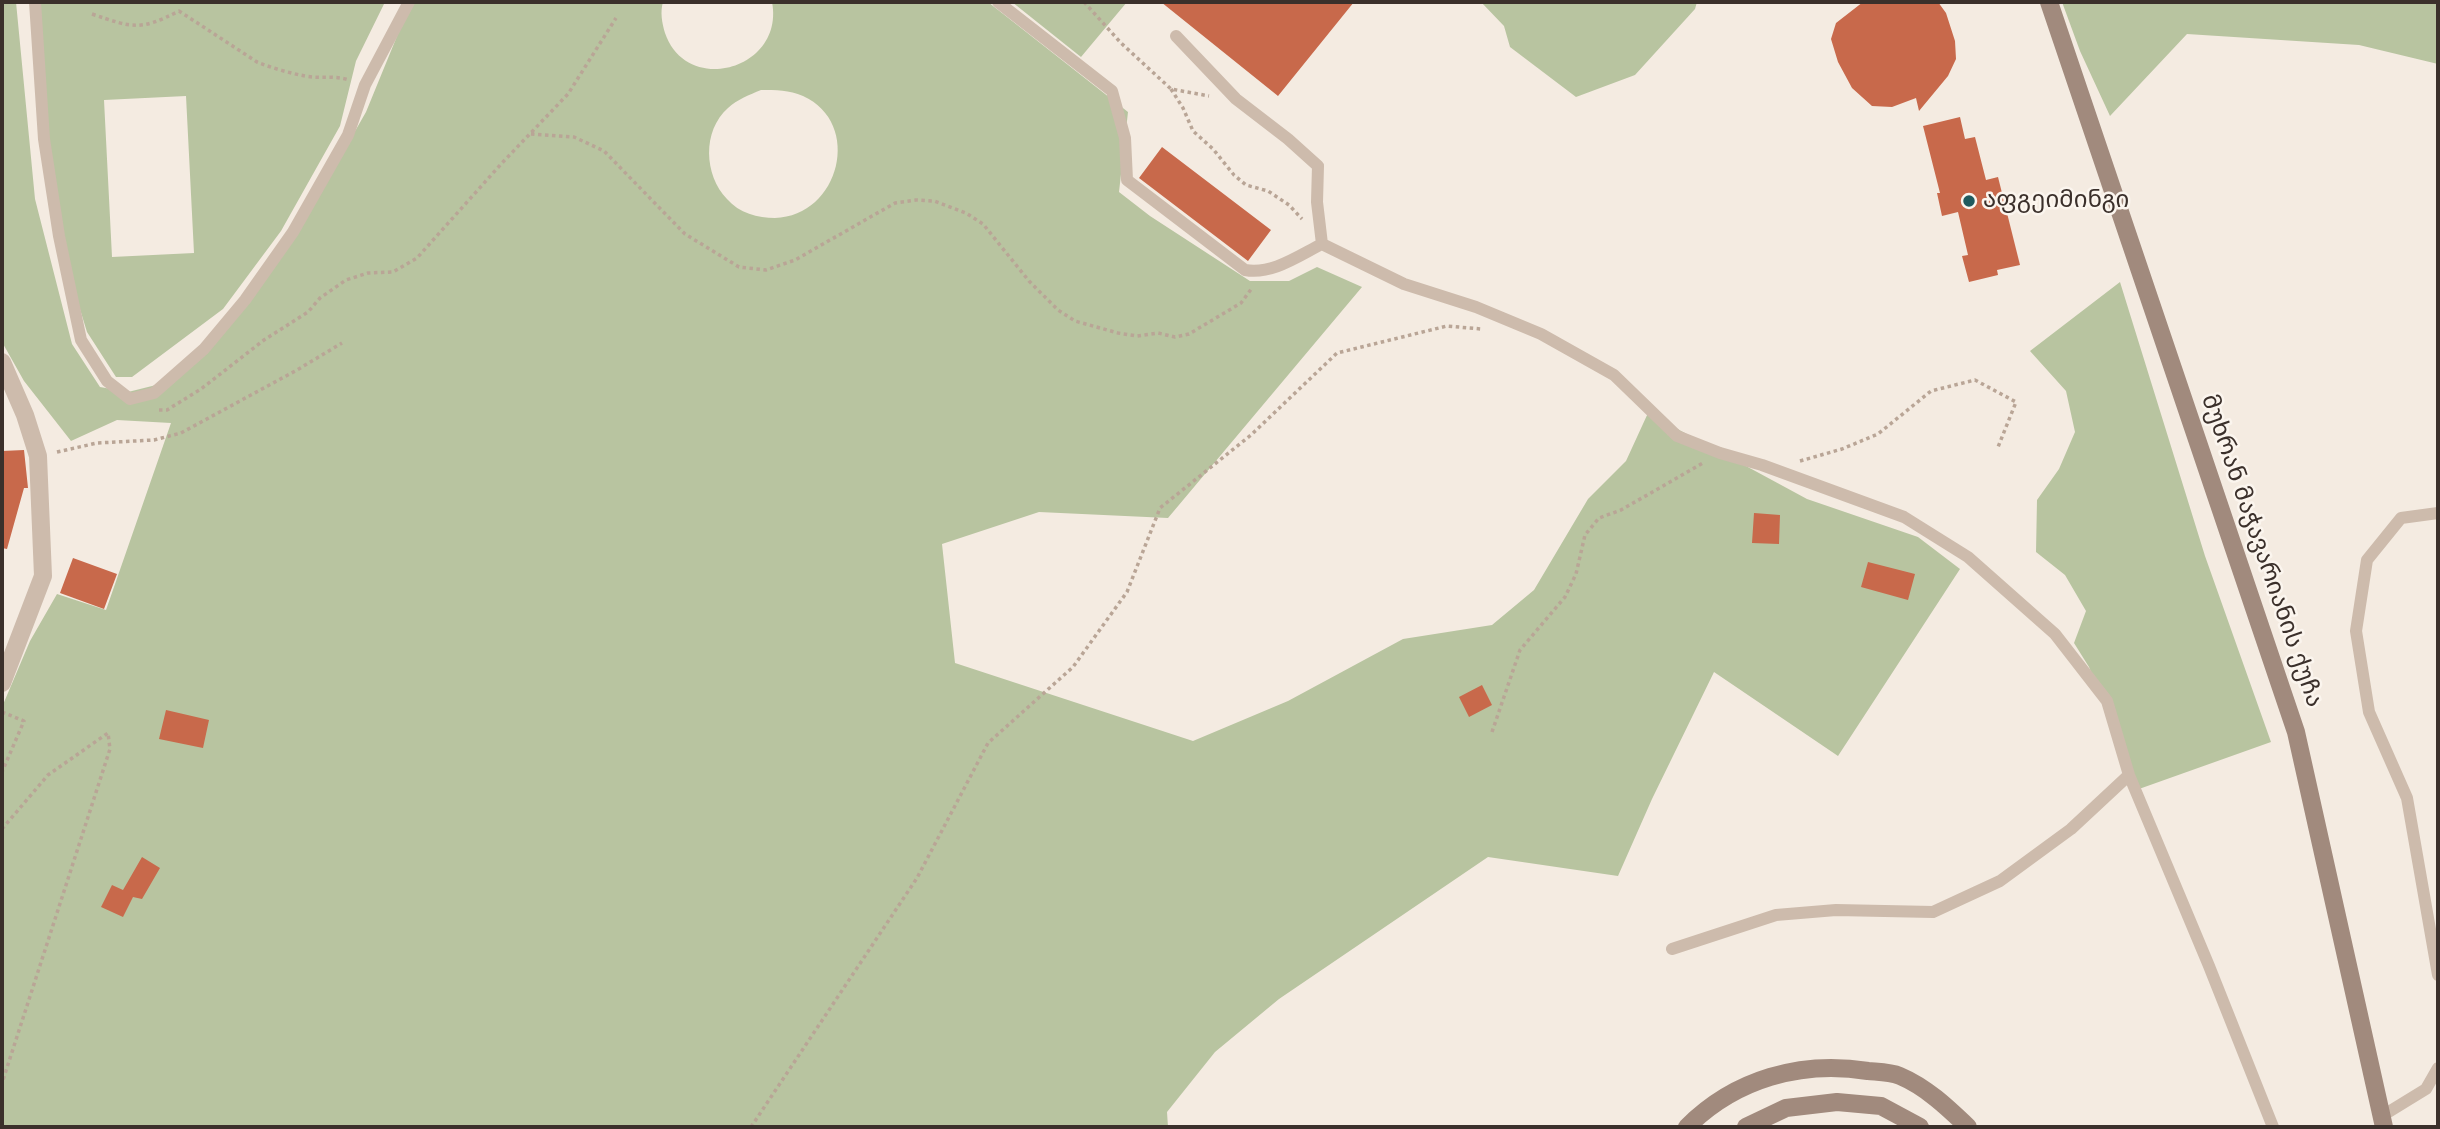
<!DOCTYPE html>
<meta charset="utf-8">
<style>
body{margin:0}
#map{position:relative;width:2440px;height:1129px;overflow:hidden;background:#f4ebe1;font-family:Poppins,sans-serif}
canvas{display:block}
.frame{position:absolute;inset:0;border:4px solid #3b302b;pointer-events:none}
</style>
<div id="map">
<canvas width="2440" height="1129"></canvas>
<div class="frame"></div>
</div>
<script>
const c = document.querySelector('canvas').getContext('2d');
c.lineJoin = 'round';
function fillPath(path, color) {
  c.fillStyle = color;
  c.fill(path, 'evenodd');
}
function strokePath(path, color, width, dash) {
  c.strokeStyle = color;
  c.lineWidth = width;
  c.lineCap = dash ? 'butt' : 'round';
  c.setLineDash(dash || []);
  c.stroke(path);
}
function write(font, color, halo, rows, align = 'center') {
  c.font = font + ' Poppins,"Noto Sans Georgian",sans-serif';
  c.lineWidth = 5;
  c.setLineDash([]);
  c.textBaseline = 'middle';
  c.strokeStyle = halo;
  c.fillStyle = color;
  for (const [text, x, y, turn = 0] of rows) {
    c.save();
    c.translate(x, y);
    c.rotate((+turn || 0) * Math.PI / 180);
    c.textAlign = isNaN(turn) ? turn : align;
    if (halo) c.strokeText(text, 0, 0);
    c.fillText(text, 0, 0);
    c.restore();
  }
}
fillPath(new Path2D(`
 M2,2H16L35,199L72,344L100,387L128,392L156,385L209,348L298,231L366,112L411,2H663C660,12 662,23 665,33C687,97 785,69 772,2H988L1128,112L1119,192L1150,216L1250,281H1289L1317,267L1362,287L1168,518L1039,512L942,544L955,663L1193,741L1288,701L1403,639L1492,625L1534,590L1588,499L1626,461L1648,413L1807,499L1918,537L1960,569L1838,756L1714,672L1652,799L1618,876L1488,857L1279,999L1215,1052L1167,1112L1168,1127H2V707L30,641L57,594L106,610L171,423L117,420L71,441L24,381L2,342ZM761,90C776,90 789,90 803,96C863,123 840,216 775,218C758,218 739,213 727,199C704,175 702,131 728,108C738,99 749,95 761,90Z
 M31,2H385L356,61L340,126L281,231L223,309L132,377H116L87,332L58,238ZM186,96L194,253L112,257L104,100Z
 M1012,2H1127L1081,57Z
 M1481,2H1697L1695,9L1635,75L1576,97L1510,47L1504,26Z
 M2062,2H2438V64L2359,45L2187,34L2110,116L2080,51Z
 M2120,282L2205,556L2271,742L2139,789L2089,667L2074,643L2086,611L2065,575L2036,552L2037,500L2059,469L2075,432L2066,391L2030,351Z`), '#b8c4a0');
fillPath(new Path2D(`
 M1161,2H1354L1278,96Z
 M1863,2H1938L1946,13L1955,41L1956,59L1948,76L1919,111L1916,98L1892,107L1872,106L1852,88L1838,62L1831,39L1836,23Z
 M1960,117L1965,139L1975,137L1986,180L1998,177L2020,265L1997,270L1998,275L1969,282L1962,256L1968,255L1958,212L1942,216L1937,193H1940L1923,126Z
 M1162,147L1271,230L1248,261L1139,178Z
 M24,450L28,488H24L7,549L2,548V451Z
 M1754,513L1780,515L1779,544L1752,543Z
 M73,558L117,574L104,609L60,593Z
 M1868,562L1915,574L1908,600L1861,587Z
 M1482,685L1492,705L1469,717L1459,697Z
 M166,710L209,720L203,748L159,739Z
 M142,857L160,868L142,899L133,897L123,917L101,907L112,885L123,890Z`), '#c8694b');
strokePath(new Path2D(`
 M1084,2L1121,43L1171,89L1209,96
 M92,14C133,28 140,31 179,11L257,62C272,68 289,73 305,76C321,79 334,75 349,80
 M1171,89L1183,108L1193,131L1213,149L1234,175L1246,185L1268,191L1289,205L1302,219
 M531,134L574,137L604,151L685,234L739,267L766,270L795,260L895,203L916,200L934,201L966,213L983,224L1029,281L1058,310L1075,321L1118,333L1137,336L1158,333L1175,337L1189,334L1241,303L1252,288
 M159,410H167L201,389L264,340L308,312L320,298L346,280L368,273L393,272L417,258L502,163L568,94L616,18
 M57,452L97,443L154,440L181,433L297,370L342,343
 M1800,461L1842,449L1878,434L1931,391L1975,380L2016,402L1998,447
 M2,712L24,721L2,772
 M1492,732L1520,650L1565,597L1576,574L1585,535L1599,518L1621,510L1703,463
 M2,829L48,775L108,733L110,749L2,1083
 M751,1127L917,878L988,743L1073,667L1127,592L1160,508L1251,435L1337,353L1447,326L1481,329`), '#b9a596', 3.5, [3.5, 3.5]);
strokePath(new Path2D(`
 M35,2L44,139L59,236L81,340L107,381L130,399L154,393L204,349L245,300L293,232L348,135L365,85L409,2
 M998,2L1112,91L1125,138L1127,180L1245,270C1272,275 1298,256 1322,244
 M1176,36L1236,99L1288,139L1318,166L1317,202L1322,244
 M1322,244L1404,284L1476,307L1541,334L1614,375L1677,436L1720,453L1762,465L1904,517L1968,557L2055,634L2107,701L2129,775L2209,966L2273,1127
 M2438,513L2401,518L2367,560L2356,631L2369,712L2407,798L2438,975
 M1672,949L1776,915L1836,910L1933,912L2000,881L2071,829L2129,775
 M2382,1116L2426,1089L2438,1068`), '#cdbbac', 12);
strokePath(new Path2D(`
 M2,362L25,415L38,456L43,576L2,683`), '#cdbbac', 18);
strokePath(new Path2D(`
 M2049,2L2296,732L2384,1127
 M1687,1127C1735,1079 1801,1060 1868,1071C1878,1072 1890,1072 1900,1076C1926,1087 1947,1107 1968,1127
 M1746,1127L1786,1108L1837,1102L1881,1106L1920,1127`), '#a18a7d', 18);
for (const [x, y, r, color] of [
 [1969,201,7,"#1f5a5e"]
]) {
  const dot = new Path2D();
  dot.arc(x, y, r, 0, 2 * Math.PI);
  c.fillStyle = color;
  c.fill(dot);
  strokePath(dot, '#fbf5ee', 2.5);
}
write('24px', '#3b302b', '#fbf5ee', [
 ["აფგეიმინგი",1983,201]
], 'left');
write('24px', '#3b302b', '#fbf5ee', [
 ["მუხრან მაჭავარიანის ქუჩა",2261,551,71]
]);
</script>
